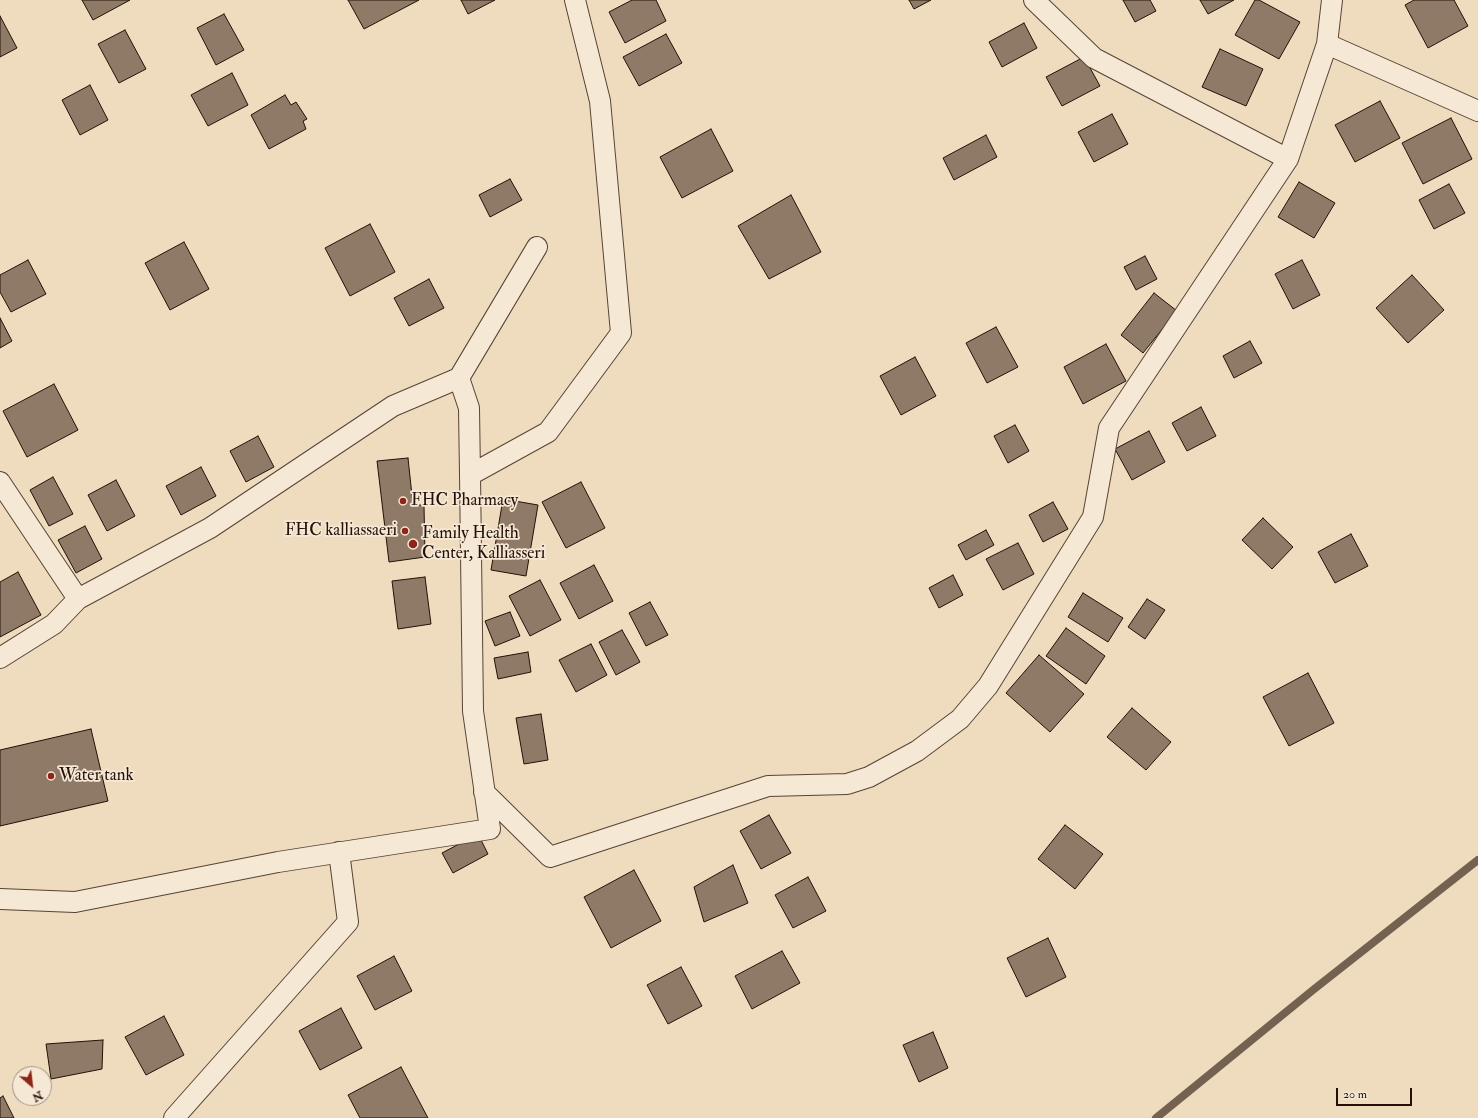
<!DOCTYPE html>
<style>
body{margin:0}
#map{position:relative;width:1478px;height:1118px;overflow:hidden;background:#efdcbf;font-family:"IM FELL Double Pica",serif}
canvas{display:block}
.north{position:absolute;left:12px;top:1066px;width:40px;height:40px;box-sizing:border-box;background:#f5e8d5;border:1px solid #a19283;border-radius:50%;rotate:152deg;font-size:11px;font-weight:700;line-height:16px;text-align:center;color:#241007}
.north::after{content:'';display:block;margin:auto;width:14px;height:18px;background:#8f2418;clip-path:polygon(50% 0,100% 100%,50% 72%,0 100%)}
.scale{position:absolute;left:1336px;top:1088px;width:76px;height:18px;box-sizing:border-box;border:2px solid #241007;border-top:0;padding-left:5px;font-size:12px;line-height:14px;white-space:nowrap;color:#241007;-webkit-text-stroke:3px #f5e8d5;paint-order:stroke}
</style>
<div id="map">
<canvas width="1478" height="1118"></canvas>
<div class="north">N</div>
<div class="scale">20 m</div>
</div>
<script>
const ctx = document.querySelector('canvas').getContext('2d');
ctx.lineJoin = 'round';
const poly = rows => new Path2D(rows.map(r => 'M' + r).join(''));
function stroke(path, color, width, dash) { ctx.strokeStyle = color; ctx.lineWidth = width; ctx.lineCap = dash ? 'butt' : 'round'; ctx.setLineDash(dash || []); ctx.stroke(path); }
function fillPath(path, color) { ctx.fillStyle = color; ctx.fill(path, 'evenodd'); }
function write(font, color, halo, rows, align = 'center') {
  ctx.font = font + ' "IM FELL Double Pica",serif'; ctx.lineWidth = 3.5; ctx.setLineDash([]); ctx.textBaseline = 'middle'; ctx.strokeStyle = halo; ctx.fillStyle = color; for (const [text, x, y, turn = 0] of rows) {
    ctx.save(); ctx.translate(x, y); ctx.rotate((+turn || 0) * Math.PI / 180); ctx.textAlign = isNaN(turn) ? turn : align; if (halo) ctx.strokeText(text, 0, 0); ctx.fillText(text, 0, 0); ctx.restore();
  }
}
stroke(poly([
 [1156,1118,1313,990,1478,860]
]), '#746150', 8);
const building = poly([
 [82,0,130,0,93,20,82,0],
 [348,0,419,0,364,29,348,0],
 [461,0,495,0,468,14,461,0],
 [632,0,656,0,666,21,625,43,609,12,632,0],
 [909,0,931,0,914,9,909,0],
 [1123,0,1150,0,1156,11,1135,22,1123,0],
 [1200,0,1234,0,1208,14,1200,0],
 [1255,0,1259,0,1300,22,1279,59,1235,35,1255,0],
 [1414,0,1454,0,1468,26,1428,48,1405,5,1414,0],
 [224,14,244,50,216,65,197,28,224,14],
 [0,16,17,48,0,57,0,16],
 [1024,23,1037,48,1002,67,989,42,1024,23],
 [125,30,146,69,119,83,98,44,125,30],
 [666,34,682,63,639,86,623,57,666,34],
 [1220,49,1263,69,1246,106,1202,87,1220,49],
 [1084,57,1100,86,1062,106,1046,77,1084,57],
 [232,73,248,105,208,126,191,95,232,73],
 [90,85,108,120,80,135,62,100,90,85],
 [285,95,291,105,296,102,307,119,303,121,306,129,269,149,251,115,285,95],
 [1380,101,1400,138,1355,162,1335,125,1380,101],
 [1112,114,1128,144,1094,162,1078,132,1112,114],
 [1451,118,1472,159,1423,184,1402,143,1451,118],
 [711,129,733,171,682,198,660,157,711,129],
 [986,135,997,157,954,180,943,158,986,135],
 [510,179,522,200,490,217,479,195,510,179],
 [1299,182,1335,203,1314,238,1278,217,1299,182],
 [1449,184,1465,213,1434,229,1419,200,1449,184],
 [791,195,821,252,769,279,738,226,791,195],
 [370,224,395,272,350,296,325,248,370,224],
 [184,242,209,289,170,310,145,263,184,242],
 [1145,256,1157,279,1136,290,1124,267,1145,256],
 [28,260,46,294,11,312,0,292,0,275,28,260],
 [1302,260,1320,295,1293,309,1275,274,1302,260],
 [1412,275,1444,310,1408,343,1376,308,1412,275],
 [429,279,444,308,409,326,394,298,429,279],
 [1154,293,1177,311,1143,353,1121,335,1154,293],
 [0,318,12,341,0,348,0,318],
 [996,327,1018,367,987,383,966,343,996,327],
 [1250,341,1262,363,1234,378,1223,356,1250,341],
 [1106,344,1126,381,1083,404,1064,367,1106,344],
 [915,357,936,396,901,415,880,376,915,357],
 [54,384,78,430,27,457,3,411,54,384],
 [1201,407,1216,436,1187,451,1172,423,1201,407],
 [1015,425,1029,451,1008,463,994,436,1015,425],
 [1149,431,1165,462,1132,480,1115,449,1149,431],
 [258,436,274,467,246,482,230,451,258,436],
 [408,458,413,505,424,505,425,557,389,562,377,461,408,458],
 [201,467,216,496,181,515,166,486,201,467],
 [53,477,73,514,49,526,30,490,53,477],
 [116,480,135,516,107,531,88,495,116,480],
 [581,482,605,528,566,548,542,502,581,482],
 [503,499,538,505,526,576,491,570,503,499],
 [1053,502,1068,529,1043,542,1029,515,1053,502],
 [1263,518,1293,547,1272,569,1242,540,1263,518],
 [85,526,102,559,76,573,58,540,85,526],
 [986,530,994,545,966,560,958,545,986,530],
 [1351,534,1368,566,1335,583,1318,552,1351,534],
 [1018,543,1034,574,1003,590,986,559,1018,543],
 [594,565,613,601,579,619,560,583,594,565],
 [18,572,41,615,0,637,0,582,18,572],
 [953,575,963,595,939,608,929,588,953,575],
 [425,577,431,624,398,629,392,581,425,577],
 [540,580,561,620,530,636,509,596,540,580],
 [1083,593,1123,618,1108,642,1068,617,1083,593],
 [1147,599,1165,610,1145,639,1128,627,1147,599],
 [650,602,668,635,646,646,629,613,650,602],
 [510,612,520,636,495,646,485,621,510,612],
 [1066,628,1105,656,1086,684,1046,656,1066,628],
 [622,630,640,662,616,675,599,642,622,630],
 [591,644,607,675,576,692,559,660,591,644],
 [528,652,531,672,498,679,494,658,528,652],
 [1039,655,1084,694,1050,732,1006,693,1039,655],
 [1308,673,1334,723,1289,746,1263,697,1308,673],
 [1132,708,1171,742,1146,770,1107,737,1132,708],
 [541,714,548,760,524,764,516,718,541,714],
 [91,729,108,801,0,826,0,750,91,729],
 [769,815,791,853,761,869,740,831,769,815],
 [1065,825,1103,854,1075,889,1038,859,1065,825],
 [478,834,488,854,453,873,442,853,478,834],
 [733,865,748,903,704,922,694,887,733,865],
 [634,870,661,921,611,948,584,897,634,870],
 [808,877,826,911,793,928,775,895,808,877],
 [1048,938,1066,977,1026,997,1007,958,1048,938],
 [782,951,800,983,752,1009,735,976,782,951],
 [394,956,412,991,375,1010,357,976,394,956],
 [681,967,702,1006,668,1024,647,985,681,967],
 [341,1008,362,1048,320,1070,299,1031,341,1008],
 [164,1016,184,1055,146,1075,125,1037,164,1016],
 [933,1032,948,1068,919,1082,903,1045,933,1032],
 [103,1040,102,1069,51,1079,46,1044,103,1040],
 [401,1067,428,1118,360,1118,348,1095,401,1067],
 [3,1096,14,1118,0,1118,0,1098,3,1096]
]);
fillPath(building, '#8e7a67');
stroke(building, '#241007', 1);
const street = poly([
 [1034,0,1094,58,1288,159],
 [1327,44,1478,111],
 [459,378,469,408,470,475],
 [0,482,78,599],
 [0,658,54,624,78,599,210,528,393,406,459,378,537,247],
 [484,792,550,857,768,786,847,784,869,777,917,751,960,719,988,686,1093,517,1109,428,1288,159,1327,44,1332,0],
 [0,899,75,902,278,862,490,829,473,711,470,475,548,432,621,333,600,101,575,0],
 [174,1118,348,922,339,852]
]);
stroke(street, '#574335', 22);
stroke(street, '#f5e8d5', 20);
for (const [x, y, r, color] of [
 [403,501,4,"#8f2418"],
 [405,531,4,"#8f2418"],
 [413,544,5,"#8f2418"],
 [51,776,4,"#8f2418"]
]) { const dot = new Path2D(); dot.arc(x, y, r, 0, 2 * Math.PI); ctx.fillStyle = color; ctx.fill(dot); stroke(dot, '#f5e8d5', 1.5); }
write('17px', '#241007', '#f5e8d5', [
 ["FHC Pharmacy",411,501],
 ["FHC kalliassaeri",397,531,"right"],
 ["Family Health",422,534],
 ["Center, Kalliasseri",422,554],
 ["Water tank",59,776]
], 'left');
</script>
